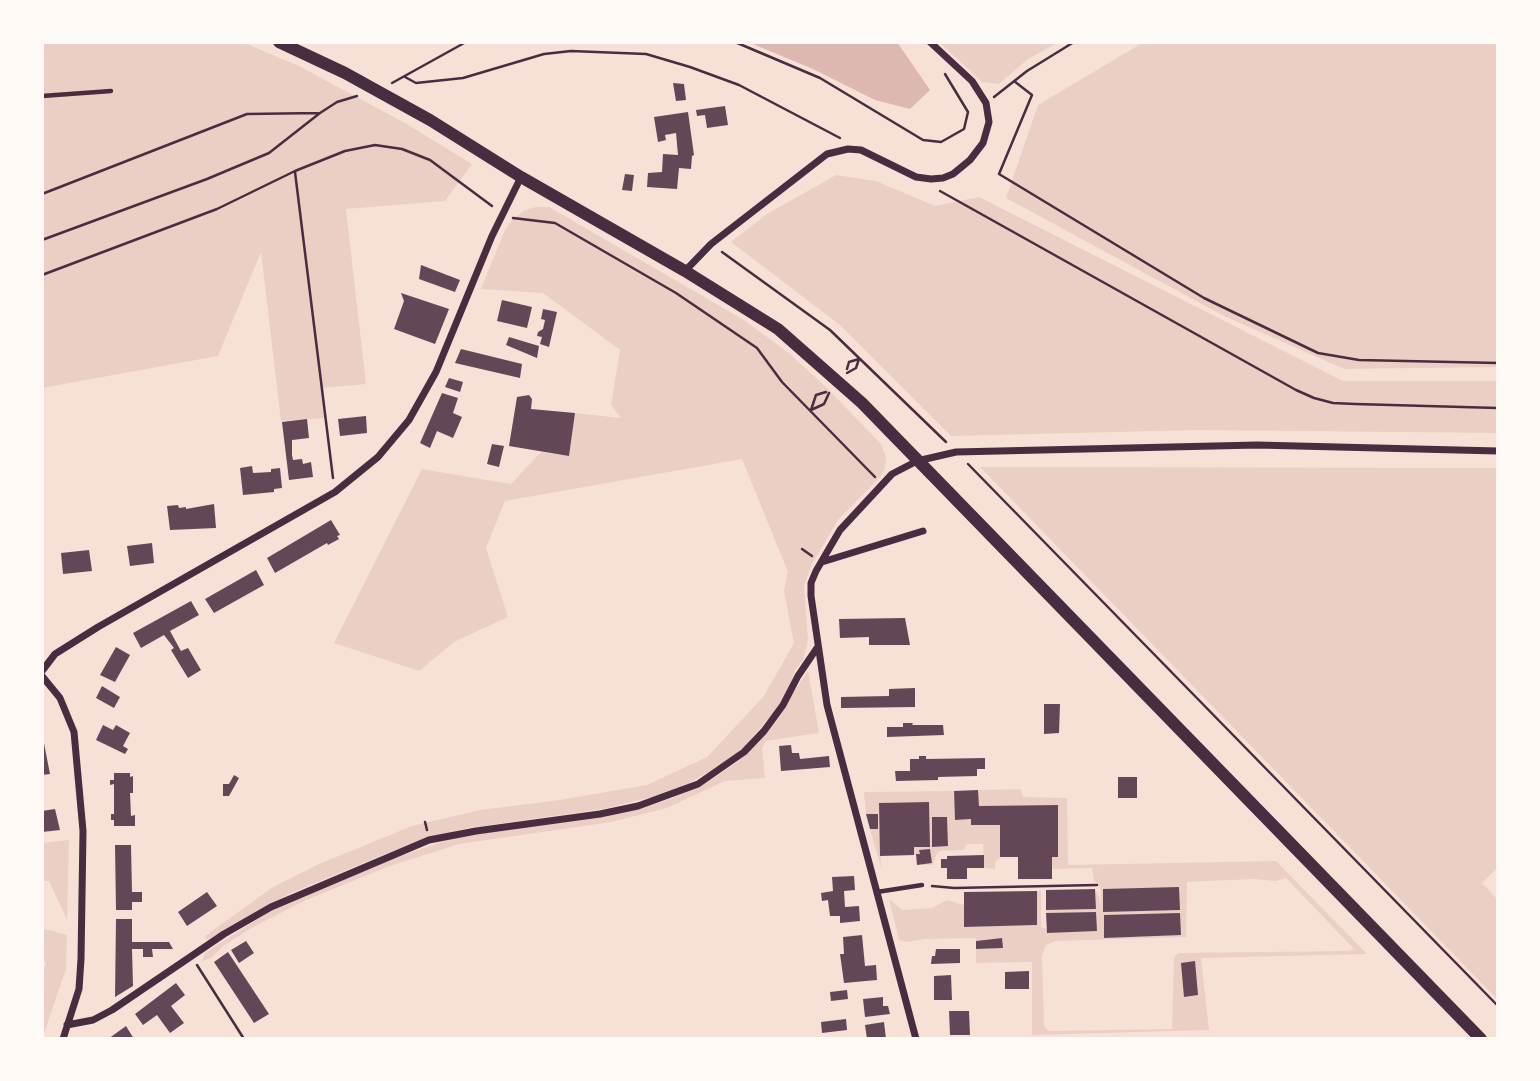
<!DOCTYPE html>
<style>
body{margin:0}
#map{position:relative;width:1540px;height:1081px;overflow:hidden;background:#f7e1d7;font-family:Jost,sans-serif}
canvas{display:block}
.frame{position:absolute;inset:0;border:44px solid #fffaf5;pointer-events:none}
</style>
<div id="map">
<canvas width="1540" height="1081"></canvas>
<div class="frame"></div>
</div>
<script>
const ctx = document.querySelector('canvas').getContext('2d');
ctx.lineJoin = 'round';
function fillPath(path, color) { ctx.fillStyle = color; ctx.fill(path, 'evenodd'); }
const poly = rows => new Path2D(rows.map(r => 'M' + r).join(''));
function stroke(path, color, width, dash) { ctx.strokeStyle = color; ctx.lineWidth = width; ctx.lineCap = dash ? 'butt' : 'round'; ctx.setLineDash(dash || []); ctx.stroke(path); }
fillPath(poly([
 [42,42,242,42,299,66,405,123,472,164,445,201,346,209,366,384,323,388,326,418,281,421,261,252,218,356,42,388],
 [939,42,1059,42,1028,59,999,84,982,82],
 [1144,42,1498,42,1498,367,1344,369,1222,315,1006,198,1038,105],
 [836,175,876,181,935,206,979,197,1343,381,1498,381,1498,433,1199,430,951,436,840,325,731,242,767,214],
 [536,207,549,207,744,320,789,353,826,387,881,444,886,457,885,468,881,476,838,520,812,564,804,586,808,640,803,660,795,670,789,688,775,711,745,746,725,763,672,792,603,809,468,828,431,837,387,853,291,893,207,940,205,936,273,887,319,864,412,826,480,810,560,800,647,785,707,757,764,696,794,643,784,591,788,572,742,459,505,501,486,548,508,617,454,642,419,671,334,643,422,469,511,484,541,452,569,456,575,413,621,418,611,405,620,350,543,293,481,289,505,230,512,220,525,210],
 [980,467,1498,468,1498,867,1482,883,1498,900,1498,1000],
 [808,671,819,733,766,741,762,748,765,778,725,781,667,808,611,822,459,844,387,867,304,901,255,926,223,946,211,958,202,961,205,953,273,909,403,855,445,841,478,833,585,820,632,811,673,798,712,779,737,762,762,737],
 [1021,789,1023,797,1067,798,1068,865,1276,861,1367,954,1201,958,1209,1030,1032,1035,1032,962,976,963,976,949,1002,948,1002,938,976,941,976,938,926,939,906,942,899,940,889,899,902,910,932,908,947,900,964,905,965,927,1037,925,1037,891,1041,891,1041,927,1047,929,1047,932,1096,931,1096,912,1046,913,1046,910,1096,909,1095,889,1099,896,1101,906,1101,892,1098,883,1094,881,1092,868,1052,869,1052,857,1058,856,1057,805,979,806,978,790],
 [1286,878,1354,949,1348,951,1179,953,1174,957,1172,1029,1049,1031,1044,1026,1042,956,1046,945,1055,941,1186,937,1187,882,1254,879,1276,881],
 [954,791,955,820,971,819,971,825,1000,825,1000,857,995,862,995,869,984,868,983,844,967,844,964,850,940,851,936,855,933,865,917,865,932,863,930,849,920,850,920,854,914,855,914,847,930,846,929,802,879,803,881,868,870,829,878,814,866,814,864,792],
 [69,840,67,920,49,881,42,881,42,843],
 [42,928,67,935,66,969,42,1039,42,975,46,962,42,961]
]), '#ebcfc5');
fillPath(poly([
 [748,42,897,42,930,90,910,109,875,100,813,69]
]), '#dcb8b0');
fillPath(poly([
 [673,83,684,84,686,100,676,101],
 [725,106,728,125,707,128,705,115,697,116,696,110],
 [688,112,694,155,692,156,691,169,679,168,677,189,647,187,648,173,662,172,663,154,678,155,676,133,665,135,666,140,658,142,654,117],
 [625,174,634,175,632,191,622,190],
 [421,265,460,280,455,292,419,279],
 [401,293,449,309,435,344,394,329,404,301],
 [502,300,532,307,527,328,497,321],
 [543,309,557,312,549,347,540,344,542,337,537,336,538,332,543,329,545,320,541,319],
 [509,337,539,346,537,358,506,345],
 [461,349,522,364,520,378,455,363],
 [449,378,463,382,460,392,445,387],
 [442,393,458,398,453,413,462,417,453,438,437,431,430,448,420,443],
 [529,395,532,399,531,409,575,413,569,456,509,446,517,397],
 [366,416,367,433,340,436,338,419],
 [307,419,309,438,292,440,292,455,293,460,302,459,303,464,311,462,313,477,289,480,282,422],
 [492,444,504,446,499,467,487,464],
 [252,466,253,473,271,472,271,469,280,468,282,488,274,489,274,492,243,495,240,468],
 [214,504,216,528,170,530,167,506,178,505,179,508,186,507,186,509],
 [331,520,340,535,337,536,339,539,328,545,327,543,275,573,267,558],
 [152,543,154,563,130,566,127,546],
 [89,550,92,571,63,574,61,553],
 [256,570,264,585,214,613,205,599],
 [191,601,199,615,170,631,181,651,188,648,201,670,188,678,171,650,174,648,164,635,141,648,133,633],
 [905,618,910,645,869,645,869,637,840,638,839,619],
 [116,647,130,655,115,682,100,675],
 [102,686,120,697,114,708,96,698],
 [915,688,915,707,841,708,841,697,889,696,889,689],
 [1044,704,1060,704,1059,733,1044,734],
 [903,723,913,723,912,725,943,725,944,735,887,737,887,727,903,727],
 [103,725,113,730,116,725,130,733,123,746,128,749,125,754,96,740],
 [42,733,50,774,42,775],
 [791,745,792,753,799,753,800,759,829,756,830,767,781,771,779,746],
 [919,756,926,756,926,759,985,758,985,769,977,769,977,776,938,777,938,780,896,781,895,771,910,771,910,759,919,759],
 [114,773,130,773,130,777,133,776,133,793,130,793,131,816,135,815,135,826,114,826,114,820,111,820,111,814,114,814,114,784,110,785,110,780,114,780],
 [234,775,239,778,229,796,223,796,223,784,229,784],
 [1118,777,1137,777,1137,798,1118,798],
 [978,790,979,806,1058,805,1058,857,1052,857,1052,879,1018,879,1018,857,1000,857,1000,825,971,825,971,819,955,820,954,791],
 [929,802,930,847,914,847,914,855,880,856,879,803],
 [55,809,60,830,42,832,42,811],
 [866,814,878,814,878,829,870,829],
 [932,817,947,817,948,846,932,847],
 [115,845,131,845,132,892,142,892,142,902,132,902,132,910,116,910],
 [930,849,932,863,917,865,916,854,920,854,919,850],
 [984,855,984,868,967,868,967,879,947,879,947,868,941,868,941,859,947,859,947,856],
 [854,876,855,890,844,891,845,907,859,906,860,921,840,923,840,916,830,916,828,900,822,901,821,893,833,891,832,877],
 [1179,887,1180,910,1103,912,1103,889],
 [1095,889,1096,909,1046,910,1046,890],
 [1037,891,1037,925,964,927,964,892],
 [207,892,217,906,187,926,178,912],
 [1096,912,1097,931,1047,933,1046,913],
 [1180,913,1181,935,1104,938,1104,915],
 [116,919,132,919,132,942,169,942,173,949,152,949,153,957,143,957,143,949,132,949,133,986,115,997],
 [862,935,865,966,876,965,877,980,844,983,840,954,844,954,843,937],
 [1002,938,1003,948,976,949,976,941],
 [246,941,254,953,239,963,231,950],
 [936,949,960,949,960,963,931,964,932,956,935,956],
 [228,952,269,1014,254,1023,214,962],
 [1195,961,1198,995,1184,997,1181,963],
 [1029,971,1029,989,1005,989,1005,972],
 [951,975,952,1000,934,1000,934,976],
 [176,983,185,995,171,1006,184,1023,170,1033,157,1015,143,1025,135,1014],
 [847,990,848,999,831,1001,830,992],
 [883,997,883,1006,888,1006,890,1014,865,1017,863,999],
 [949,1011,969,1011,970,1035,950,1035],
 [846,1019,847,1030,822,1033,821,1022],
 [884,1022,886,1039,867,1039,865,1025],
 [126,1026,134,1039,108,1039]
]), '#644757');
stroke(poly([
 [735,42,820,78,923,140,941,142,964,129,968,112,945,74],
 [405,77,416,83,463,78,544,54,571,51,646,54,690,67,739,85,840,138],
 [1014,81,1032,95,999,174,1204,298,1318,353,1359,360,1498,363],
 [392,83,466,42],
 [994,97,1027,71,1074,42],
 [295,172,333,478],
 [940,191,1296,390,1314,398,1333,403,1355,404,1498,408],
 [42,194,247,114,320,113],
 [513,218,555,223,676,293,757,348,782,382,875,477],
 [42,240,207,179,269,153,320,113,337,102,357,96],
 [722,252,830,330,946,442],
 [42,275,217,209,295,171,345,151,375,145,402,149,430,160,492,206],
 [847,373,856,368,859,359,849,362,847,369],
 [826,392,816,395,811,410,824,404,829,393],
 [968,464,1498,1006],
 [802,549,812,556],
 [425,822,427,830],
 [932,886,954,888,1097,885],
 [197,965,244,1039]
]), '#4a2c40', 2.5);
stroke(poly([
 [42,96,111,91],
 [877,892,922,885]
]), '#4a2c40', 4.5);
stroke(poly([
 [685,271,711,244,827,154,848,149,861,150,916,177,931,179,943,178,953,174,970,160,983,143,989,122,986,103,972,81,930,42],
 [822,562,923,531],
 [42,671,55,654,98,627,335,492,378,457,409,420,436,372,492,236,521,177],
 [42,676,60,698,74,732,83,831,81,959,79,989,63,1039],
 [67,1025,93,1020,112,1010,224,934,271,907,429,840,476,831,600,814,638,806,698,784,744,752,764,731,783,705,798,676,817,648],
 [916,1039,827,705,811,596,811,583,816,571,840,530,892,474,917,461,956,452,1257,445,1498,451]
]), '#4a2c40', 7);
stroke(poly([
 [279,42,345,73,430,120,521,177,685,271,778,329,862,403,1481,1039]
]), '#4a2c40', 12);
</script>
